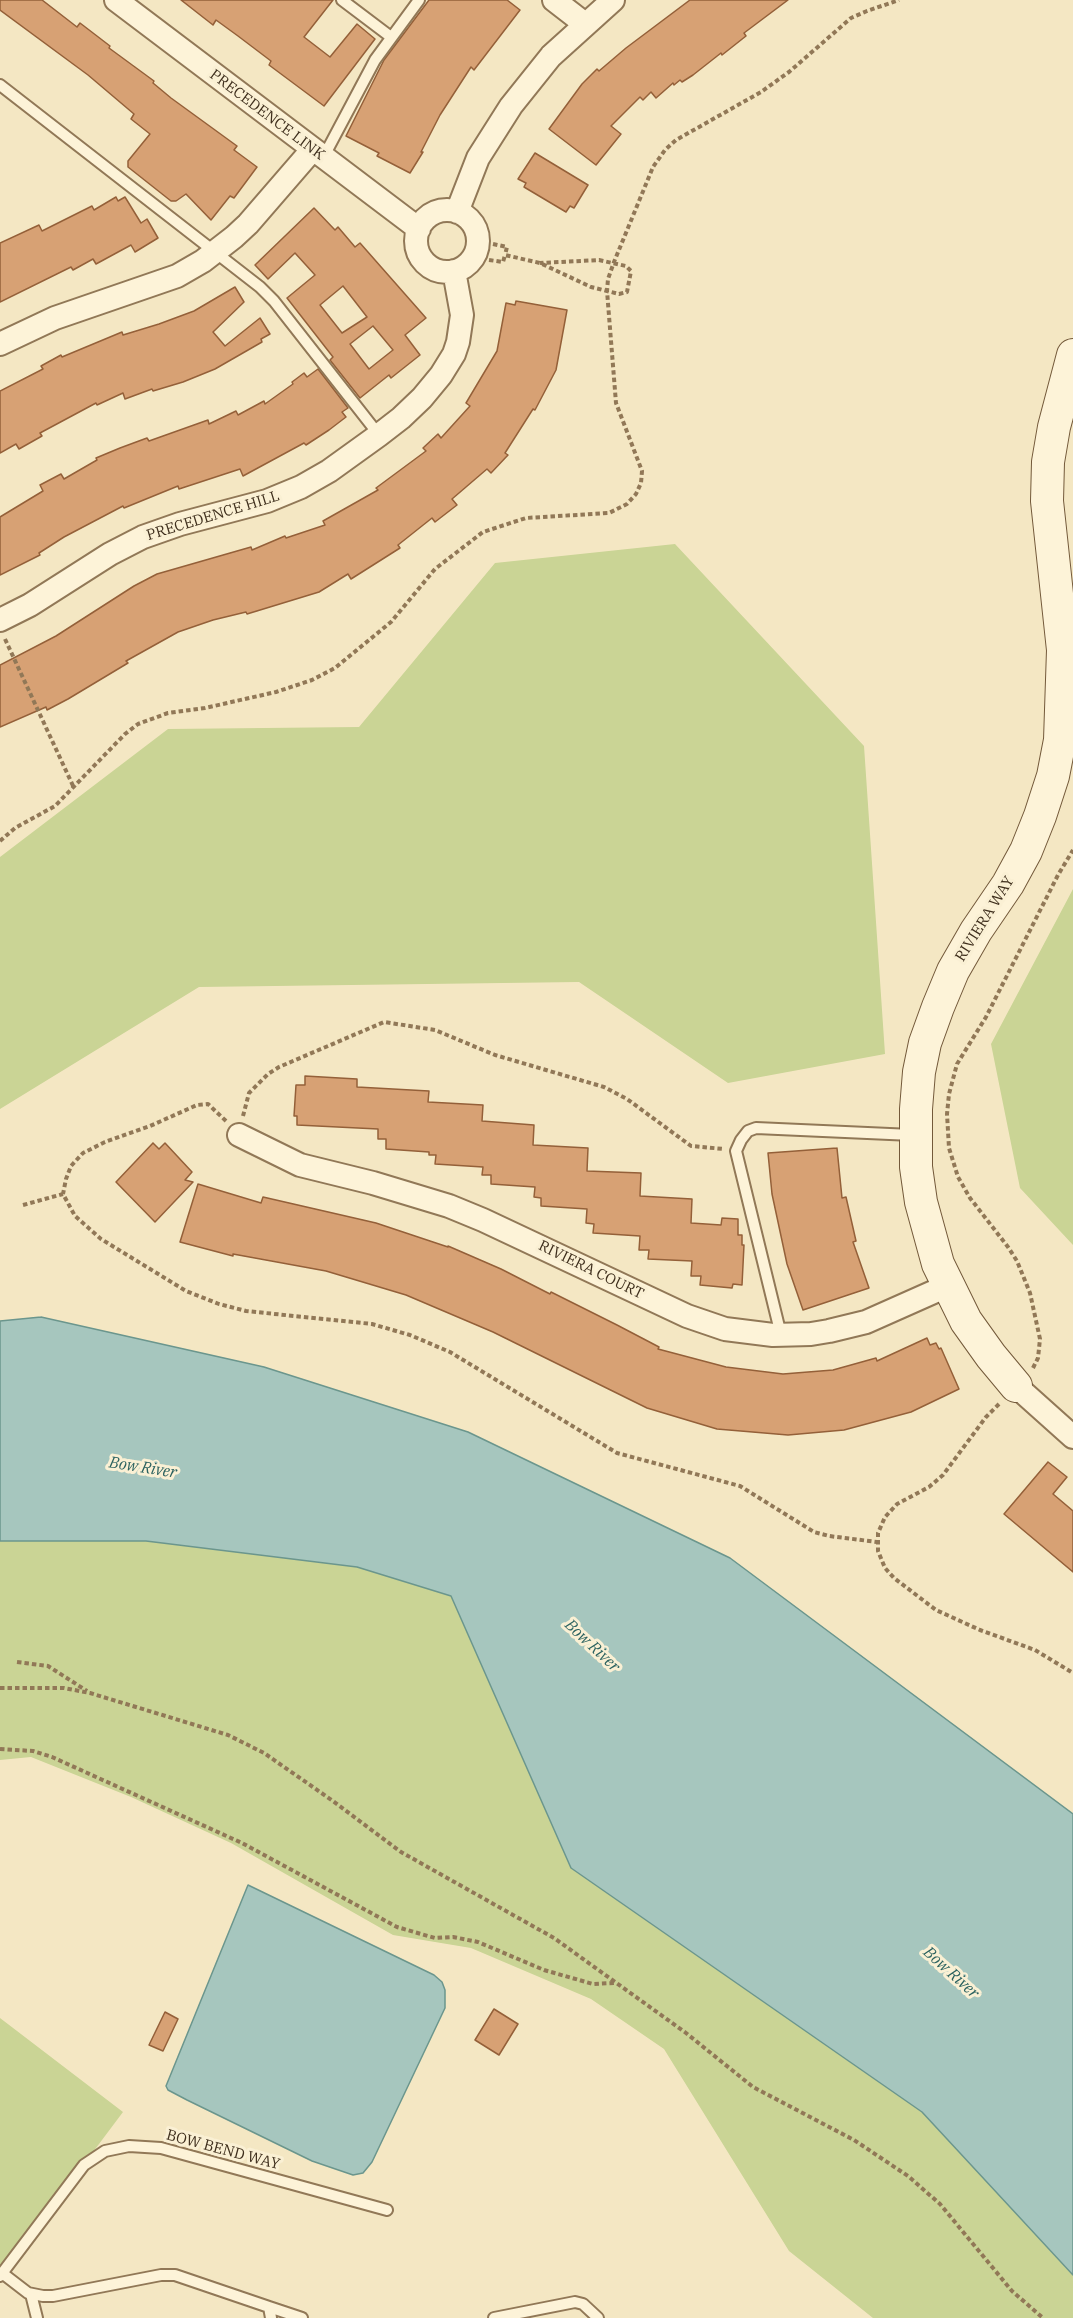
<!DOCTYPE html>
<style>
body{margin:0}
canvas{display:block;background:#f4e7c3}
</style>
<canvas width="1073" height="2318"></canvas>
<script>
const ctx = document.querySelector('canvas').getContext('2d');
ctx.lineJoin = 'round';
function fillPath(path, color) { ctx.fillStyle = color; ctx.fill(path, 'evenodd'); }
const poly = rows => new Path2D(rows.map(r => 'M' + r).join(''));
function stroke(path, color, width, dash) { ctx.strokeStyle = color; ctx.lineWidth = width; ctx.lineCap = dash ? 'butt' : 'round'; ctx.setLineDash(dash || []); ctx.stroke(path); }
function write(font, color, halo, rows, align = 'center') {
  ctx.font = font + ' "IBM Plex Serif",serif'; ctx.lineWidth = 6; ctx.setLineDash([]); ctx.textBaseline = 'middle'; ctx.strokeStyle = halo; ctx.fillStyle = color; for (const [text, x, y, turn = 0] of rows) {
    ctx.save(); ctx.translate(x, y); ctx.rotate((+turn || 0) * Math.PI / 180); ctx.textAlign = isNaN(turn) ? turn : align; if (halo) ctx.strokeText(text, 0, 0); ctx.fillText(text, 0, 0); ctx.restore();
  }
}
fillPath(poly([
 [675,544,864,746,885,1054,728,1083,579,982,199,987,0,1109,0,857,168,729,359,727,495,563],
 [1073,889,1073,1245,1020,1188,991,1044],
 [0,1541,146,1541,357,1567,451,1596,571,1868,922,2112,1073,2275,1073,2318,873,2318,789,2251,664,2049,591,1999,471,1948,393,1935,231,1843,131,1797,31,1757,0,1760],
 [0,2018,123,2112,0,2276]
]), '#cad495');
const water = poly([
 [41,1317,264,1367,468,1432,730,1558,1073,1814,1073,2275,922,2112,571,1868,451,1596,357,1567,146,1541,0,1541,0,1321,41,1317],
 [248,1885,434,1975,442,1982,445,1990,445,2008,372,2162,363,2173,353,2175,312,2161,187,2100,168,2090,166,2086,248,1885]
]);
fillPath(water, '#a6c6be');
stroke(water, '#6b968d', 1.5);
const building = poly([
 [0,0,42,0,77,27,80,23,110,46,109,48,154,81,153,83,171,98,237,146,234,150,257,167,234,198,230,196,211,220,186,194,176,201,171,201,128,167,128,161,150,134,131,119,134,114,88,75,0,10,0,0],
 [181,0,333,0,304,37,330,57,357,24,375,39,324,106,269,65,271,61,238,36,216,20,213,25,181,0],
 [429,0,507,0,520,10,474,70,471,67,440,115,421,152,423,152,410,173,377,156,379,153,346,136,384,60,429,0],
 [690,0,788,0,744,33,746,36,722,55,721,53,693,75,682,82,680,80,674,85,673,83,656,98,651,92,643,100,640,97,611,126,621,134,596,165,549,129,582,84,597,69,599,71,626,48,690,0],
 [535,153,588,185,574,208,570,206,566,212,524,187,526,183,518,179,535,153],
 [116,197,118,201,125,197,141,223,147,219,158,238,135,252,131,245,96,264,93,259,73,270,71,267,0,302,0,243,39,225,42,231,92,206,94,210,116,197],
 [314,208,335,230,338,227,355,247,360,243,426,318,405,335,420,355,391,378,389,375,360,398,330,360,333,357,287,298,315,275,295,253,268,279,255,265,314,208],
 [343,286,367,317,342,333,320,305,343,286],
 [373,326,393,350,369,369,350,344,373,326],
 [235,287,244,302,213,332,225,346,260,318,270,334,261,339,262,342,215,369,183,382,153,391,152,389,125,399,123,393,97,405,96,403,40,433,42,436,19,449,16,444,0,453,0,391,43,369,41,366,61,355,62,357,122,332,123,335,159,324,194,311,235,287],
 [516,301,567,310,556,370,535,410,533,409,505,453,508,455,491,473,487,469,452,499,457,505,435,522,432,518,398,545,400,548,351,579,348,574,319,592,247,614,246,612,213,620,178,632,126,661,128,663,68,699,47,710,46,707,0,727,0,665,56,636,134,586,157,574,251,547,252,550,285,536,286,538,325,525,323,521,378,490,376,488,426,451,423,448,438,434,441,438,470,406,466,403,497,351,506,303,515,305,516,301],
 [318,369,348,408,342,412,346,417,329,430,306,445,304,443,243,476,240,469,179,489,178,486,124,508,123,506,64,537,39,553,40,555,0,575,0,517,43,491,40,485,61,474,64,479,97,460,96,458,120,448,147,438,149,441,208,420,209,424,236,411,238,415,264,401,265,404,293,384,292,382,304,373,307,377,318,369],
 [305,1076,357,1079,357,1087,429,1091,428,1102,483,1105,482,1121,534,1125,533,1145,588,1148,587,1171,641,1173,640,1196,692,1199,691,1223,721,1225,722,1218,738,1219,738,1235,742,1235,742,1245,744,1245,742,1285,733,1284,732,1288,700,1285,701,1276,691,1276,692,1261,648,1259,649,1250,639,1250,640,1236,593,1233,594,1224,586,1223,587,1209,541,1206,541,1198,534,1197,535,1187,491,1184,491,1175,482,1175,483,1167,435,1164,436,1155,429,1155,429,1152,386,1149,386,1139,378,1139,378,1129,297,1125,297,1116,294,1116,296,1085,305,1085,305,1076],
 [153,1143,159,1149,165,1143,192,1172,185,1180,193,1182,155,1222,116,1182,153,1143],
 [837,1148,842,1198,846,1197,856,1241,853,1242,869,1288,803,1310,787,1264,772,1194,768,1153,837,1148],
 [198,1184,261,1203,263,1197,376,1223,448,1247,448,1246,501,1269,550,1294,551,1292,617,1325,659,1347,658,1349,726,1367,783,1374,833,1370,876,1358,877,1361,927,1338,930,1345,936,1343,939,1349,941,1348,959,1389,911,1412,844,1430,788,1435,717,1429,647,1408,493,1332,406,1295,326,1271,233,1254,233,1256,180,1242,198,1184],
 [1048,1462,1067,1477,1053,1494,1073,1511,1073,1572,1004,1514,1048,1462],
 [494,2009,518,2024,499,2055,475,2040,494,2009],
 [165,2012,178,2019,163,2051,149,2045,165,2012]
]);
fillPath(building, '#d7a174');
stroke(building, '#946039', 1.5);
const lane = poly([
 [342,0,391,37],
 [0,85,260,287,274,301,379,435],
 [323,158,375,60,419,0],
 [781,1335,736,1151,741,1140,748,1131,756,1128,912,1135],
 [2,2273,28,2293,43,2296,53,2296,161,2275,175,2275,269,2307,271,2318],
 [0,2276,84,2165,105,2151,129,2146,161,2148,387,2210],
 [31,2294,37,2318],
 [269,2307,302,2318],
 [494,2318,575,2302,583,2304,598,2318]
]);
const street = poly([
 [116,0,419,229],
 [554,0,585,24],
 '416 241a31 31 0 1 1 62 0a31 31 0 1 1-62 0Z',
 [457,212,478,158,511,106,551,56,613,0],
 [0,344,55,318,177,276,203,261,234,237,248,224,312,150],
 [0,620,30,605,110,554,143,537,180,524,267,501,301,487,329,471,379,435,401,418,422,398,441,375,454,354,458,342,462,315,454,271],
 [239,1135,300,1165,373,1183,449,1206,483,1220,687,1316,725,1329,773,1335,811,1334,829,1331,866,1322,947,1286],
 [1016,1386,1073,1437]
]);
const secondary = poly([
 [1016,1386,991,1356,966,1321,938,1264,921,1202,916,1167,916,1109,919,1072,925,1043,938,1007,953,971,976,931,1008,884,1026,851,1040,816,1053,776,1060,740,1063,650,1047,501,1048,462,1054,427,1073,355]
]);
stroke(lane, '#917857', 14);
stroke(street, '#917857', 26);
stroke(secondary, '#73593a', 34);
stroke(poly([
 [493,244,507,247,505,255],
 [489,260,503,262,505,255,540,263,591,287,619,294,627,292,631,271,626,266,599,260,540,263],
 [5,639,74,788],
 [0,841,15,828,55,806,125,734,138,724,168,713,205,708,276,692,312,680,335,668,391,622,435,569,483,532,526,518,609,513,627,504,636,494,641,483,642,471,616,403,607,291,608,279,614,262,653,167,665,150,676,140,761,92,789,72,851,18,867,11,899,0],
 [243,1116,249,1093,268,1074,279,1067,384,1022,435,1030,495,1055,604,1087,627,1099,691,1146,724,1149],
 [226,1121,208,1104,197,1105,150,1126,105,1142,83,1153,71,1166,66,1179,63,1194,75,1216,101,1239,186,1291,219,1304,246,1311,372,1324,410,1335,450,1352,617,1453,740,1486,814,1532,829,1536,877,1542],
 [23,1205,63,1194],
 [1033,1368,1038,1358,1040,1339,1030,1293,1017,1261,1008,1247,970,1198,958,1177,949,1148,947,1114,949,1094,957,1064,986,1017,1058,875,1073,850],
 [999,1404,986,1417,943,1475,929,1487,897,1504,885,1517,878,1533,878,1551,885,1568,894,1578,936,1610,980,1630,1035,1650,1073,1673],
 [17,1662,48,1666,87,1691],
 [0,1688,64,1688,90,1693,228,1735,264,1753,333,1801,401,1852,554,1938,686,2033,753,2087,854,2140,908,2176,940,2204,1012,2291,1043,2318],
 [0,1749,33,1751,52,1757,242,1843,397,1927,435,1938,453,1937,478,1942,544,1970,593,1984,614,1983]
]), '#917857', 4, [4.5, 3]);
stroke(lane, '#fdf3d8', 10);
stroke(street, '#fdf3d8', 22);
stroke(secondary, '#fdf3d8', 32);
write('15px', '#3f2f1d', '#faf0d4', [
 ["PRECEDENCE LINK",267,115,37],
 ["PRECEDENCE HILL",213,516,-17],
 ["RIVIERA WAY",985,919,-58],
 ["RIVIERA COURT",591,1270,26],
 ["BOW BEND WAY",223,2150,15]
]);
write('italic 16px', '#2a615f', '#faf0d4', [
 ["Bow River",143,1468,9],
 ["Bow River",592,1646,43],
 ["Bow River",951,1973,42]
]);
</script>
